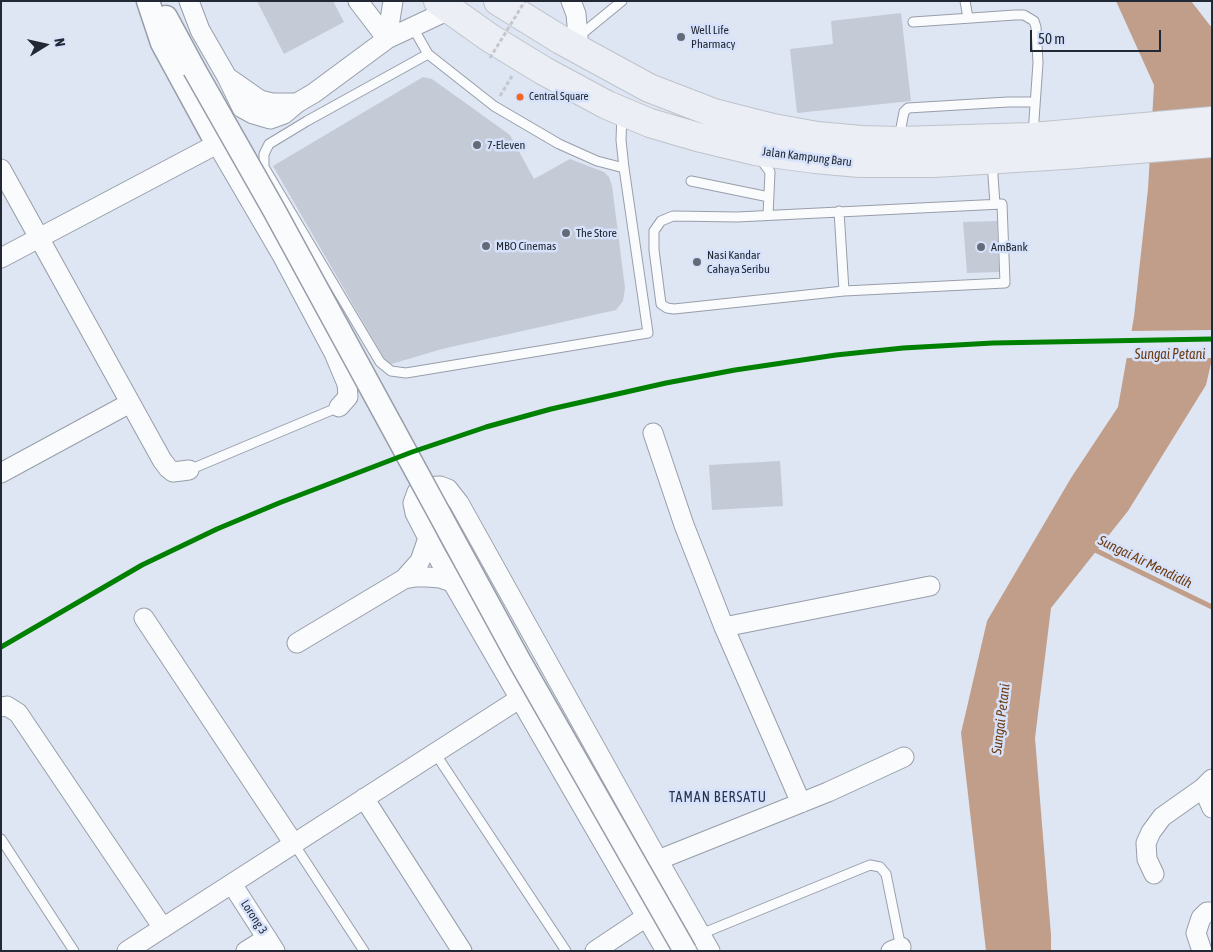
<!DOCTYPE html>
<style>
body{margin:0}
#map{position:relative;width:1213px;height:952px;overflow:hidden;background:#dee5f3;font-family:"Asap Condensed",sans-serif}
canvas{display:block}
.frame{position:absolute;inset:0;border:2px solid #232934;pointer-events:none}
.north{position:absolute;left:20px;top:20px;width:50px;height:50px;-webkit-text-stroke:4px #d6e2fb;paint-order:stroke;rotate:80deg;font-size:14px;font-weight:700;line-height:20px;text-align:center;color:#232934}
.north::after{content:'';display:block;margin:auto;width:18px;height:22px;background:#232934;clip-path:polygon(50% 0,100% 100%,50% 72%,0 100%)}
.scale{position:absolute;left:1030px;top:30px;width:131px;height:22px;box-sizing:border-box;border:2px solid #232934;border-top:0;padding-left:6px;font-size:15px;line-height:18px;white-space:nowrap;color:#232934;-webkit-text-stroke:4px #d6e2fb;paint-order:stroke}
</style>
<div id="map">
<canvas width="1213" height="952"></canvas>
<div class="frame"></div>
<div class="north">N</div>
<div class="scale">50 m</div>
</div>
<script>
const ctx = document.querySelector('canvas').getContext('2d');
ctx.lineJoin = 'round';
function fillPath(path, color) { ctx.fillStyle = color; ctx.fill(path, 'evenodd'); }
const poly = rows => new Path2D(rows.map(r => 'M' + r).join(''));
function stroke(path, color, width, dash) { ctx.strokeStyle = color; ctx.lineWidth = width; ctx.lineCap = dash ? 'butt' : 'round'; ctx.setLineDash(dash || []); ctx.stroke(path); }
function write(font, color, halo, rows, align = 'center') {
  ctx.font = font + ' "Asap Condensed",sans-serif'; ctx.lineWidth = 5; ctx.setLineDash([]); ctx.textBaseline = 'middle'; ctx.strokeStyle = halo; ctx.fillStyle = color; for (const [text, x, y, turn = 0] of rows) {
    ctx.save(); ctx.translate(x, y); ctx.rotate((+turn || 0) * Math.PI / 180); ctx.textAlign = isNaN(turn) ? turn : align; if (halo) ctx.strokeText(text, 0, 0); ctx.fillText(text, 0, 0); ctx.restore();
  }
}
fillPath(poly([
 [1116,1,1191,1,1212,28,1212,359,1206,385,1128,511,1051,608,1035,738,1051,935,1051,951,986,951,961,733,987,621,1071,478,1118,407,1134,317,1148,189,1154,85]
]), '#c19e89');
fillPath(poly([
 [1212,330,1212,358,1124,358,1129,331]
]), '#dee5f3');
stroke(poly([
 [1091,548,1212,607]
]), '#c19e89', 5);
fillPath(poly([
 [257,1,333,1,344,22,284,54],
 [901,13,911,101,797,113,790,49,833,44,831,21],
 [423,77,432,79,510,135,534,179,570,159,604,172,609,177,612,186,625,288,623,301,616,310,442,349,388,365,273,166],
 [997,221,999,272,967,273,963,222],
 [780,461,783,506,712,510,709,465]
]), '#c4cad6');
const service = poly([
 [965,1,968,18],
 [913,22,1015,15,1024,15,1034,21,1036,27,1038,63,1033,134],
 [412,26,428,54,494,106,559,144,597,161,624,168],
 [578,37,622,1],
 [428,54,307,121,269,144,264,154,264,167,380,362,391,371,406,373,648,333,624,168,621,140,622,114],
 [899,138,904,112,908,108,1008,102,1034,102],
 [759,157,770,172,768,215],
 [992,162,995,204],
 [691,181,769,197],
 [1002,204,1005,283,844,291,674,309,667,308,661,304,654,250,654,231,661,221,673,216,737,217,1002,204],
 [839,211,844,291],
 [189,470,339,407],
 [435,753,566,951],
 [1,839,74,951],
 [294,844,364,951],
 [701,934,870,865,880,867,886,874,901,948]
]);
const minor = poly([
 [189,1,200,30,227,77,242,108,253,114,270,119,284,114,297,103,314,93,387,39,449,10],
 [358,1,387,39],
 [571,1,576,14,578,37,576,49],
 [387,39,393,1],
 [230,79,260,100,272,103,297,103],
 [1,169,162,460,168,468,173,472,189,470],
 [1,258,217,144,283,257,334,353,347,384,348,397,339,407],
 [653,433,684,525,724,627,801,803],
 [1,473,130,403],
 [404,579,416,577,427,577,440,578,452,582],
 [144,618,294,844],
 [724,627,930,586],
 [297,643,404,579,420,561,428,538],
 [1,707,7,706,18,713,163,928],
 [1203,788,1212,808],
 [364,798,462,951],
 [658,860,828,792,904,757],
 [1154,874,1147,859,1146,843,1151,832,1162,817,1203,788,1212,779],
 [232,884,275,951],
 [127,951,519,699],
 [246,951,267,938],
 [595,951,646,917],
 [666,951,436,554,415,513,413,503,417,492,424,487,440,486,448,489,459,503,658,860,710,951],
 [891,951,901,947],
 [1202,951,1196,933,1201,918,1207,912,1212,912]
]);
const tertiary = poly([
 [148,1,162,43,217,144],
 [166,17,194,69]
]);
const primary = poly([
 [438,1,490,38,544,71,607,105,650,123,701,138,755,151,815,159,860,163,934,163,1064,155,1212,143],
 [498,1,561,40,649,88,714,113,773,128,817,136,861,140,899,141,1033,137,1212,121]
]);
stroke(service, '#989ea9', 11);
stroke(minor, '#989ea9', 21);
stroke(tertiary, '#989ea9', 25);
stroke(primary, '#bfc3ca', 30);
stroke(poly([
 [500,96,512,76]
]), '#c6c7cd', 3, [4, 2.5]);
stroke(service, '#fafbfd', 9);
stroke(minor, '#fafbfd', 19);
stroke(tertiary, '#fafbfd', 22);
stroke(primary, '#eceef5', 28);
const tertiaryBridge = poly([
 [194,69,274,210,519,660,685,951]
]);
stroke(tertiaryBridge, '#989ea9', 25, []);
stroke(poly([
 [490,58,525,1]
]), '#c6c7cd', 3, [4, 2.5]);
stroke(tertiaryBridge, '#fafbfd', 22);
stroke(poly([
 [1,647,142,565,217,529,279,503,412,452,486,427,551,409,666,383,735,370,836,355,903,348,993,343,1212,339]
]), '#008000', 5);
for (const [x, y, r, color] of [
 [681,37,5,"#646b77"],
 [520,97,4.5,"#f26522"],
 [477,145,5,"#646b77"],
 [566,233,5,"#646b77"],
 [486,246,5,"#646b77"],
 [981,247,5,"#646b77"],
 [697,262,5,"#646b77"]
]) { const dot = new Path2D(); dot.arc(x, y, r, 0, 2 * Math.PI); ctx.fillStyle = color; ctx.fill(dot); stroke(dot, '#d6e2fb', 2); }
write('11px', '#232934', '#d6e2fb', [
 ["Central Square",529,97]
], 'left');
write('12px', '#232934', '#d6e2fb', [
 ["Well Life",691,30],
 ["Pharmacy",691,44],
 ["7-Eleven",487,145],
 ["The Store",576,233],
 ["MBO Cinemas",496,246],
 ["AmBank",991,247],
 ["Nasi Kandar",707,255],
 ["Cahaya Seribu",707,269]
], 'left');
write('12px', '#232934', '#d6e2fb', [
 ["Jalan Kampung Baru",807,157,7],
 ["Lorong 3",254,917,57]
]);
write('italic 14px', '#6e3b0f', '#d6e2fb', [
 ["Sungai Petani",1170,355],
 ["Sungai Air Mendidih",1145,562,26],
 ["Sungai Petani",1001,719,-83]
]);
ctx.letterSpacing = '1px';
write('14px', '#28334b', '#d6e2fb', [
 ["TAMAN BERSATU",718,798]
]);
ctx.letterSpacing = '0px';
</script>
